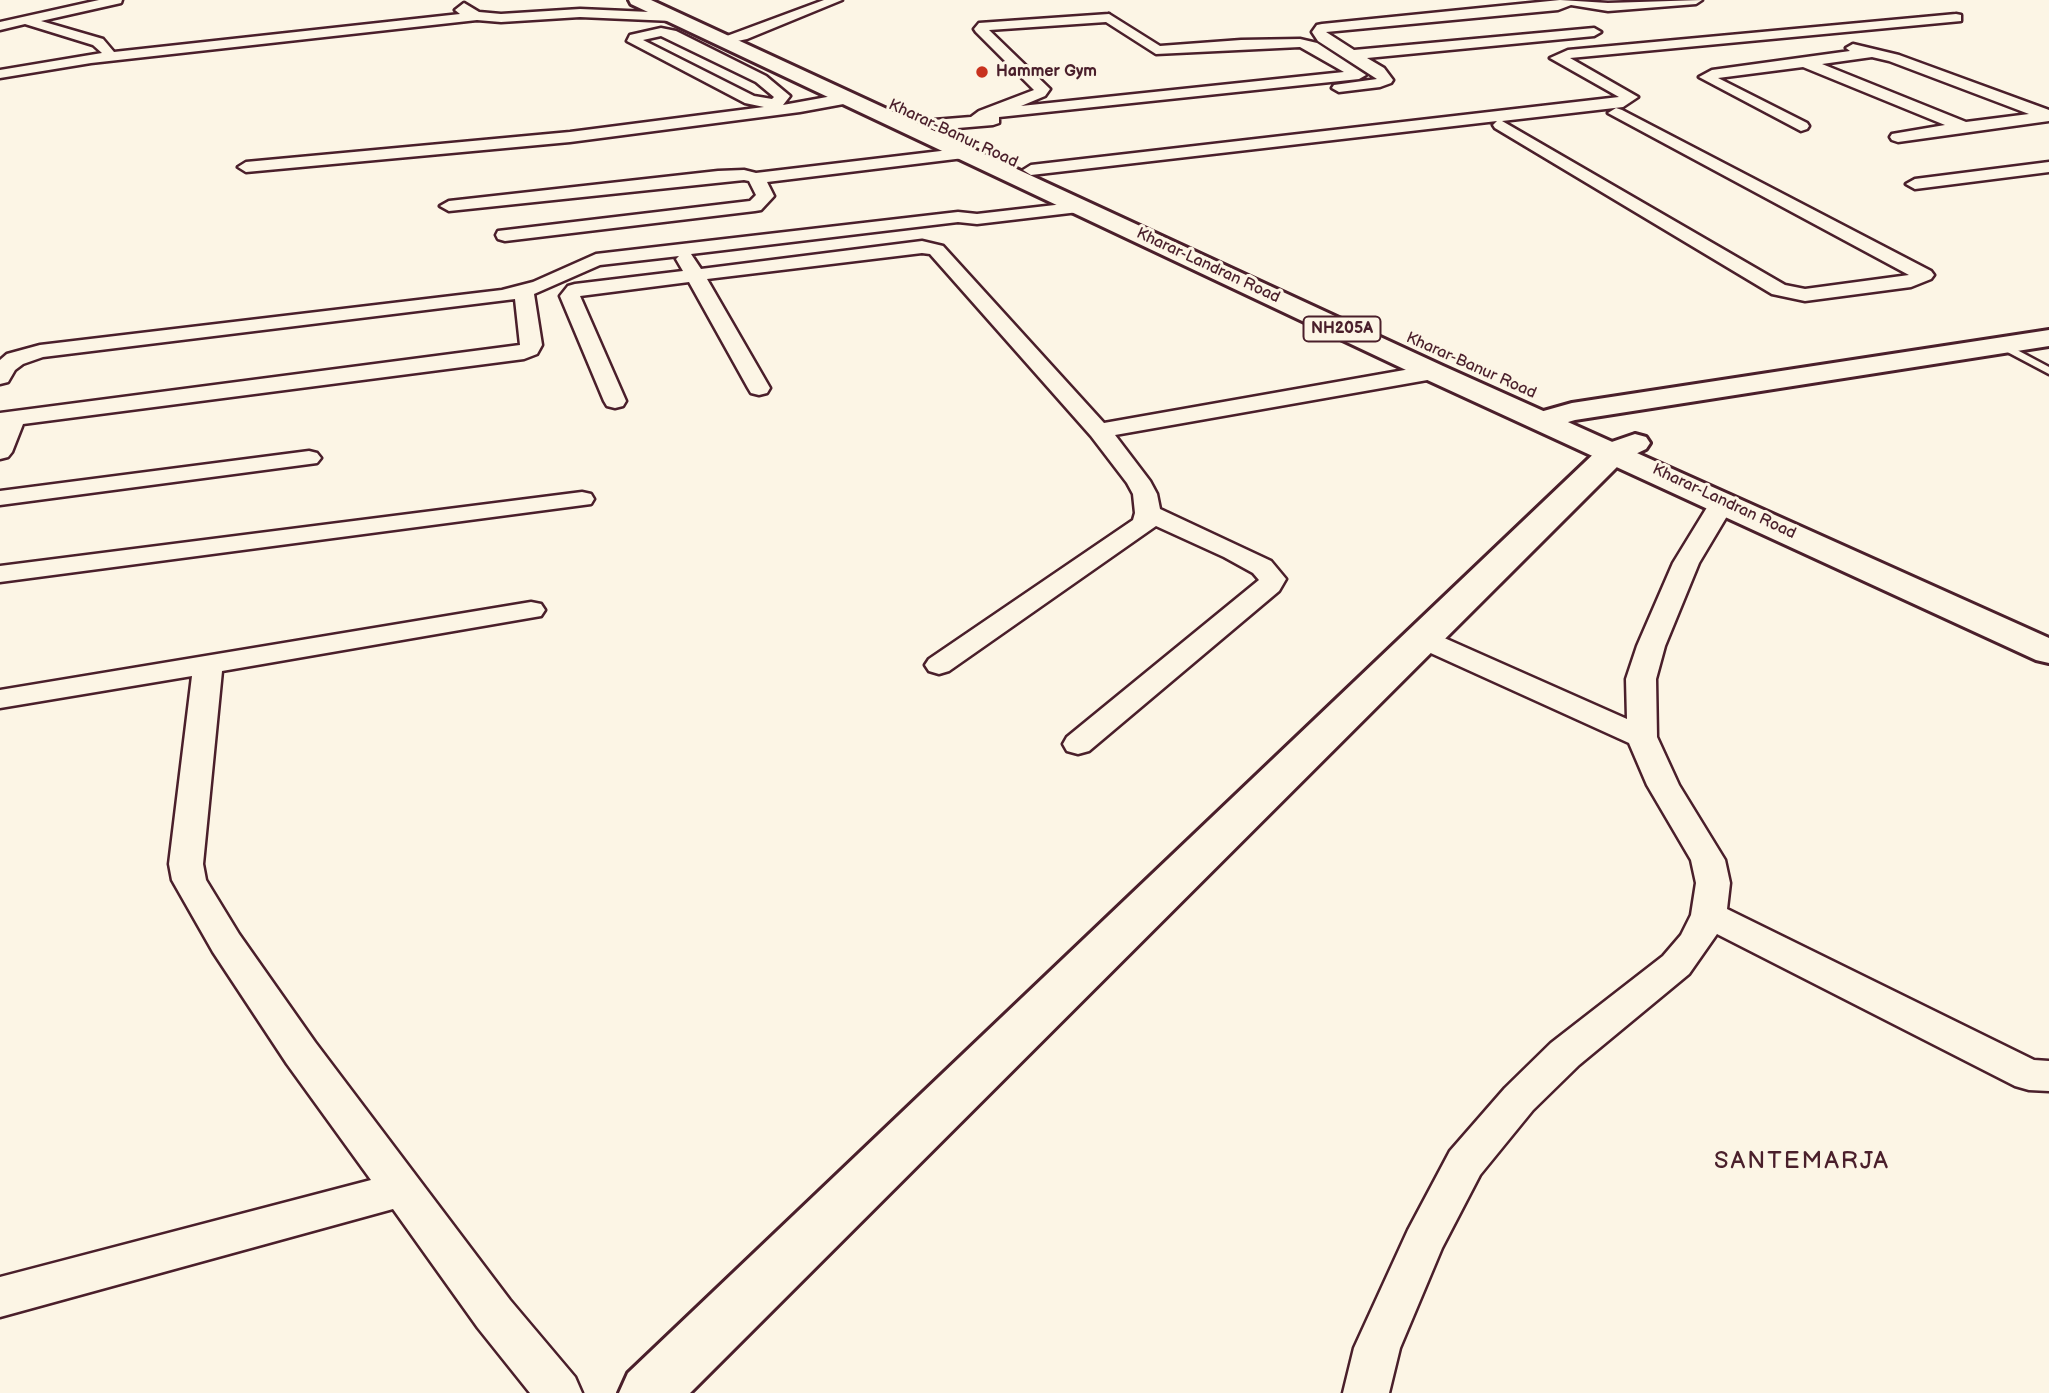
<!DOCTYPE html>
<style>
body{margin:0}
canvas{display:block;background:#fcf5e5}
</style>
<canvas width="2049" height="1393"></canvas>
<script>
const ctx = document.querySelector('canvas').getContext('2d');
ctx.lineJoin = 'round';
const poly = rows => new Path2D(rows.map(r => 'M' + r).join(''));
function stroke(path, color, width, dash) { ctx.strokeStyle = color; ctx.lineWidth = width; ctx.lineCap = dash ? 'butt' : 'round'; ctx.setLineDash(dash || []); ctx.stroke(path); }
function fillPath(path, color) { ctx.fillStyle = color; ctx.fill(path, 'evenodd'); }
function write(font, color, halo, rows, align = 'center') {
  ctx.font = font + ' "Balsamiq Sans",sans-serif'; ctx.lineWidth = 6; ctx.setLineDash([]); ctx.textBaseline = 'middle'; ctx.strokeStyle = halo; ctx.fillStyle = color; for (const [text, x, y, turn = 0] of rows) {
    ctx.save(); ctx.translate(x, y); ctx.rotate((+turn || 0) * Math.PI / 180); ctx.textAlign = isNaN(turn) ? turn : align; if (halo) ctx.strokeText(text, 0, 0); ctx.fillText(text, 0, 0); ctx.restore();
  }
}
const lane = poly([
 [2002,342,2049,367,2049,374,1998,347,1997,345,2002,342]
]);
const street = poly([
 [99,0,122,0,121,3,41,21,103,39,114,52,460,14,455,10,464,3,479,12,501,14,580,9,673,13,680,17,673,21,580,17,501,22,477,20,91,63,0,78,0,70,102,53,93,45,25,24,0,30,0,22,99,0],
 [824,0,842,0,747,39,723,44,716,40,824,0],
 [1560,0,1608,3,1702,0,1696,4,1608,11,1571,5,1558,10,1326,32,1354,50,1594,28,1601,32,1594,36,1367,58,1384,68,1393,80,1391,83,1380,87,1339,92,1332,88,1334,85,1377,79,1318,41,1312,32,1317,25,1322,24,1560,0],
 [1109,14,1160,46,1241,40,1300,39,1317,43,1366,75,1359,79,999,117,999,123,993,125,934,130,926,125,934,120,971,117,979,111,1034,90,976,32,974,29,979,23,1109,14],
 [1106,22,1156,54,1300,47,1344,72,1021,106,1045,96,1050,89,989,30,1106,22],
 [1956,14,1961,15,1961,21,1570,58,1638,97,1623,107,1502,121,1785,285,1805,289,1909,275,1608,113,1616,108,1622,110,1931,271,1934,275,1931,279,1911,287,1805,301,1772,294,1495,128,1493,125,1497,121,1031,175,1023,170,1031,165,1619,97,1550,58,1568,50,1956,14],
 [661,28,676,31,766,76,790,96,783,105,849,93,857,98,849,103,800,112,570,142,246,172,238,167,246,162,570,132,764,107,745,103,627,41,630,35,661,28],
 [661,36,756,82,774,97,772,99,754,96,643,40,661,36],
 [1853,44,1899,55,2049,110,2049,121,1898,142,1892,140,1890,137,1892,134,1945,125,1803,67,1718,78,1807,123,1809,126,1807,129,1801,131,1699,77,1712,70,1850,51,1846,48,1853,44],
 [1872,57,1889,61,2029,114,1966,122,1822,64,1872,57],
 [966,148,972,149,974,153,972,157,767,182,774,196,761,210,755,211,505,241,498,239,496,235,498,231,750,201,756,195,749,181,744,180,449,211,440,206,449,201,718,171,744,170,756,173,966,148],
 [2049,162,2049,172,1915,189,1906,184,1915,179,2049,162],
 [1081,202,1087,203,1090,207,1087,211,977,224,958,222,691,254,701,269,922,241,943,246,1104,423,1433,365,1441,367,1444,372,1441,377,1433,379,1115,435,1150,481,1157,494,1160,509,1271,561,1286,579,1279,591,1089,751,1078,754,1067,751,1063,744,1067,737,1259,580,1253,573,1224,557,1156,526,949,671,939,674,929,671,925,665,929,659,1133,520,1135,513,1133,494,1127,483,1091,436,930,254,922,253,707,279,770,388,767,393,759,395,751,393,748,388,689,282,580,296,626,401,623,406,615,408,607,406,604,401,560,296,568,286,575,284,683,271,676,259,679,256,600,265,534,294,542,345,537,354,524,359,23,424,12,452,8,457,0,459,0,413,520,345,515,299,43,357,23,364,15,370,8,382,0,384,0,360,7,354,40,345,502,290,533,282,596,254,958,212,977,214,1081,202],
 [309,451,317,453,321,458,317,463,0,505,0,491,309,451],
 [582,492,591,494,594,499,591,504,0,582,0,566,582,492],
 [1723,493,1732,496,1736,501,1699,563,1665,646,1656,679,1657,737,1679,785,1725,860,1730,883,1727,909,2034,1060,2049,1061,2049,1091,2029,1090,2015,1086,1717,934,1689,974,1579,1065,1533,1110,1480,1175,1442,1248,1400,1348,1389,1393,1343,1393,1354,1348,1408,1230,1450,1151,1505,1088,1551,1043,1663,956,1681,935,1691,915,1696,883,1691,860,1647,785,1629,743,1413,645,1409,639,1413,633,1423,630,1433,633,1627,719,1626,679,1637,646,1673,563,1714,496,1723,493],
 [531,602,541,604,545,610,541,616,222,671,203,864,206,880,239,934,315,1042,510,1300,575,1377,582,1393,530,1393,478,1328,393,1209,0,1317,0,1277,371,1180,287,1064,213,952,172,880,169,864,192,676,0,708,0,690,531,602]
]);
const secondary = poly([
 [2049,330,2049,346,1575,420,1544,429,1533,426,1529,420,1533,414,1572,403,2049,330],
 [1635,434,1646,437,1650,443,1646,449,1625,459,690,1393,619,1393,628,1373,1603,445,1635,434]
]);
const highway = poly([
 [629,0,651,0,1443,366,2049,638,2049,663,2036,660,1423,378,631,4,629,0]
]);
stroke(lane, '#4a1f2b', 5);
stroke(street, '#4a1f2b', 5);
stroke(secondary, '#4a1f2b', 6);
stroke(highway, '#4a1f2b', 6);
fillPath(lane, '#fcf5e5');
fillPath(street, '#fcf5e5');
fillPath(secondary, '#fcf5e5');
fillPath(highway, '#fcf5e5');
for (const [x, y, r, color] of [
 [982,72,7,"#c8321e"]
]) { const dot = new Path2D(); dot.arc(x, y, r, 0, 2 * Math.PI); ctx.fillStyle = color; ctx.fill(dot); stroke(dot, '#fcf5e5', 2.5); }
write('bold 16px', '#4a1f2b', '#fcf5e5', [
 ["Hammer Gym",996,72]
], 'left');
write('16px', '#4a1f2b', '#fcf5e5', [
 ["Kharar-Banur Road",953,134,25],
 ["Kharar-Landran Road",1208,266,25],
 ["Kharar-Banur Road",1471,366,24],
 ["Kharar-Landran Road",1724,502,25]
]);
for (const [x, y, w] of [
 [1342,329,77]
]) { const box = new Path2D(); box.roundRect(x - w / 2, y - 12.5, w, 25, 5); ctx.fillStyle = '#fcf5e5'; ctx.fill(box); stroke(box, '#4a1f2b', 2); }
write('bold 16px', '#4a1f2b', null, [
 ["NH205A",1342,329]
]);
ctx.letterSpacing = '2px';
write('24px', '#4a1f2b', '#fcf5e5', [
 ["SANTEMARJA",1802,1162]
]);
ctx.letterSpacing = '0px';
</script>
